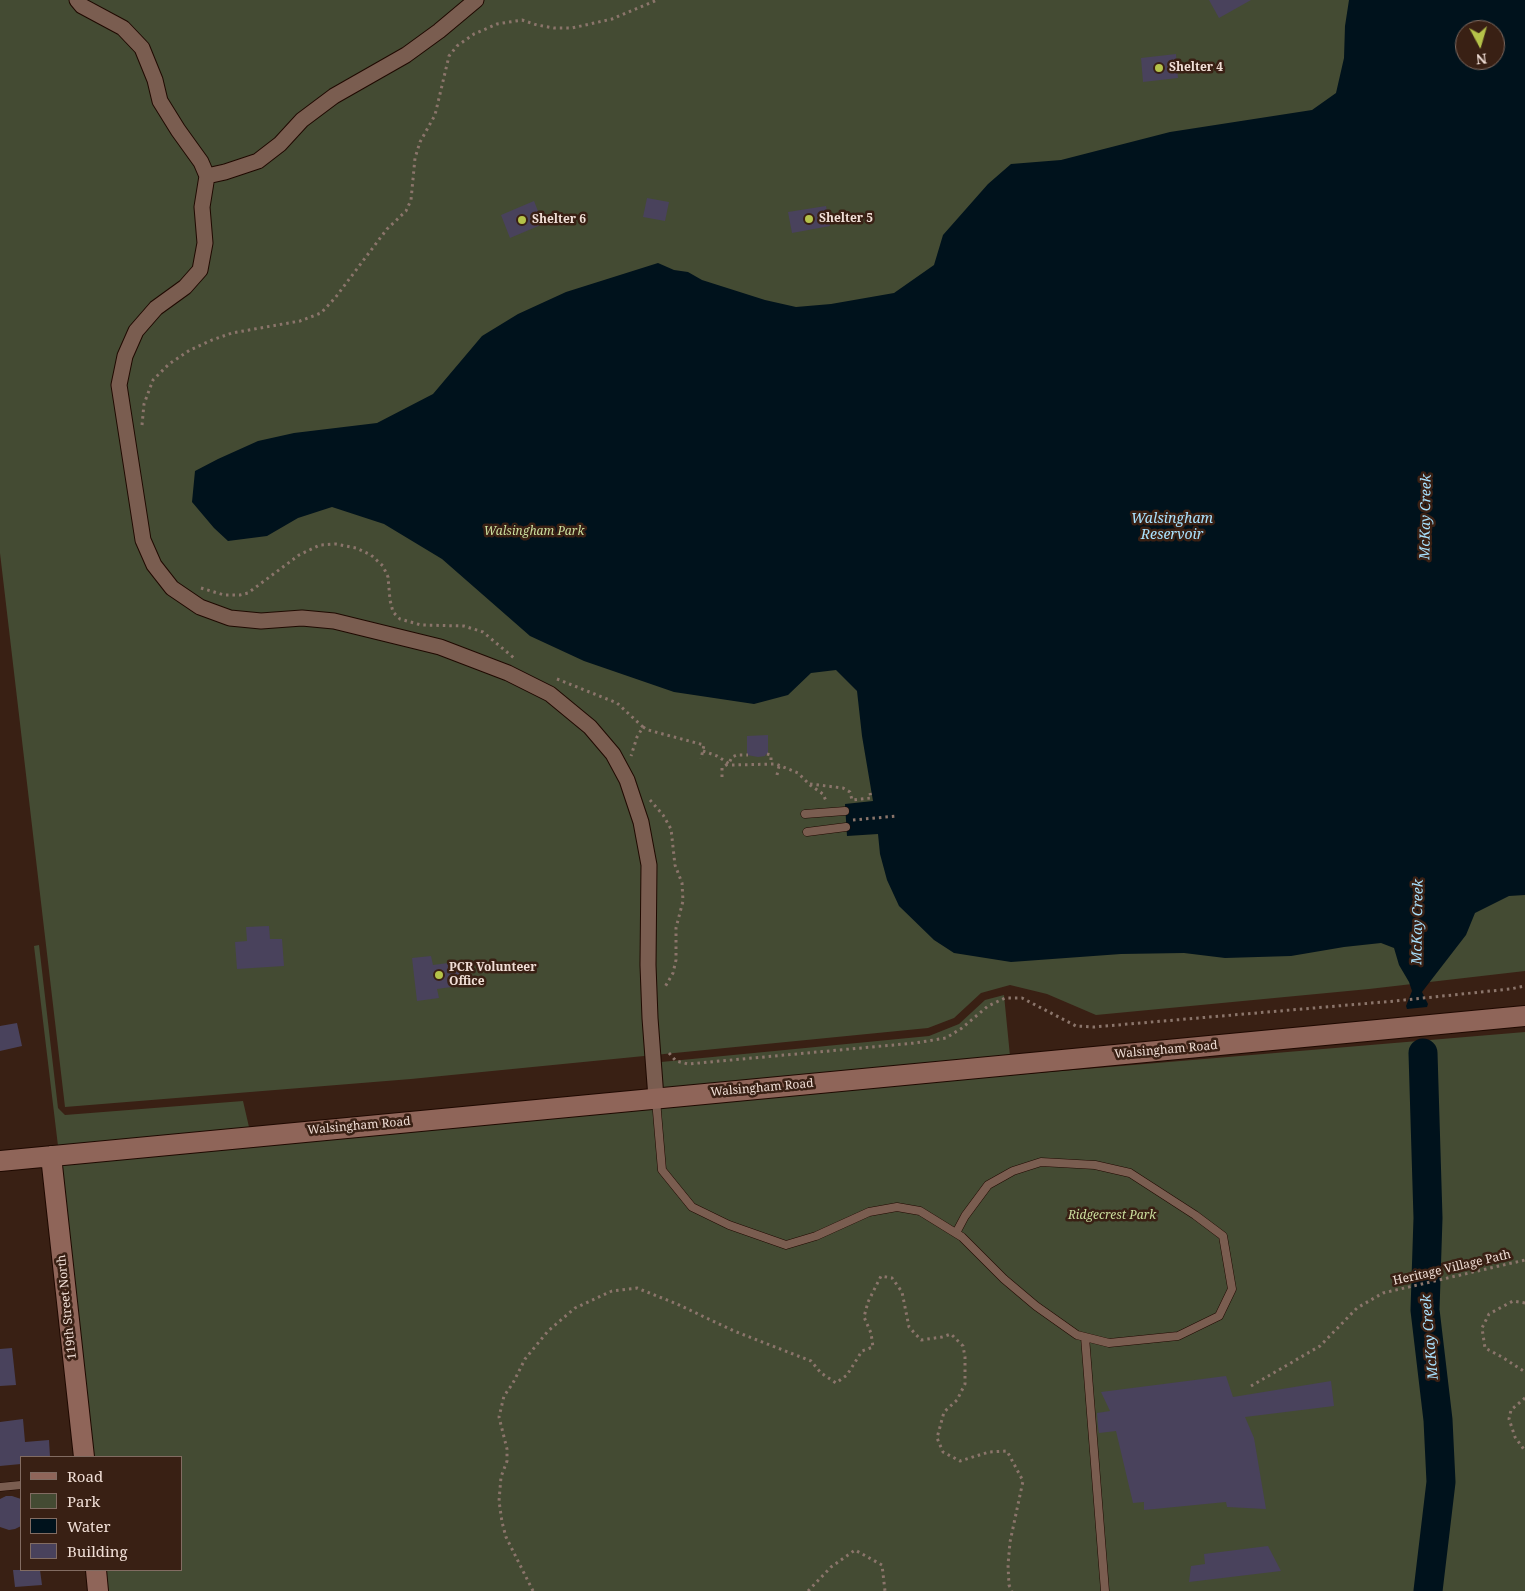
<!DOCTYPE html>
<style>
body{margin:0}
#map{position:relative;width:1525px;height:1591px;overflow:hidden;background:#392014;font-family:"Noto Serif",serif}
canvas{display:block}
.legend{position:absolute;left:20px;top:1456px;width:162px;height:115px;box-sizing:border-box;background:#392014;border:1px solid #826c62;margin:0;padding:6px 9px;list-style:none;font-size:15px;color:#f0ded6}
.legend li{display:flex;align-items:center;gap:10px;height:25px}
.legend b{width:25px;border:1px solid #826c62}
.north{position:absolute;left:1455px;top:20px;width:50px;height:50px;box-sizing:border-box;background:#392014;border:1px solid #826c62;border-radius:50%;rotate:174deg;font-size:14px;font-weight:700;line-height:20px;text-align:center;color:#f0ded6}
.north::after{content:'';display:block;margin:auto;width:18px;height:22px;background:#b5c249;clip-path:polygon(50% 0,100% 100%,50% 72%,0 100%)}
</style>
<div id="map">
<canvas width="1525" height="1591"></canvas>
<ul class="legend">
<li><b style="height:6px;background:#8f6559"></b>Road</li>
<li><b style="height:14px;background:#444b33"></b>Park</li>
<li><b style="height:14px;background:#00121c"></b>Water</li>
<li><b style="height:14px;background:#49425c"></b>Building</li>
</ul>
<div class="north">N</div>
</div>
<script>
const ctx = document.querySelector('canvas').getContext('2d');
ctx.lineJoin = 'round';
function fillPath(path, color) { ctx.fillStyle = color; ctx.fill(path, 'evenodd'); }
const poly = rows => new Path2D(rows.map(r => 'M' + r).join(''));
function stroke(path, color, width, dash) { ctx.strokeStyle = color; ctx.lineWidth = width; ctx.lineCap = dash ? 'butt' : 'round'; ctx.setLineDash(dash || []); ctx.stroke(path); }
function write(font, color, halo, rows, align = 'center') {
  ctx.font = font + ' "Noto Serif",serif'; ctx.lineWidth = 5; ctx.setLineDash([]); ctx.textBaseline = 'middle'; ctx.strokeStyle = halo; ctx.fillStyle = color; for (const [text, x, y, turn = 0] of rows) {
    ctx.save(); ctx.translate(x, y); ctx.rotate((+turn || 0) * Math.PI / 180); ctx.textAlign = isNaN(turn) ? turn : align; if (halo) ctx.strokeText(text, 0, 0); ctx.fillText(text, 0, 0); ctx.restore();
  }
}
fillPath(poly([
 [0,0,1525,0,1525,971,1369,989,1096,1015,1047,994,1010,985,981,993,954,1018,928,1028,411,1079,65,1107,0,553],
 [1465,30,1495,30,1495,60,1465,60],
 [39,945,58,1108,65,1115,243,1101,249,1127,58,1146,34,946],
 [1004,995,1010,1056,663,1088,661,1062,929,1036,959,1024,985,1000],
 [1525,1032,1525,1591,107,1591,104,1570,181,1570,181,1457,90,1457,51,1156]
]), '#444b33');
fillPath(poly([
 [1349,0,1525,0,1525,895,1509,896,1475,913,1466,935,1422,992,1428,1004,1427,1007,1407,1009,1406,1006,1412,991,1409,982,1399,965,1394,948,1381,943,1344,947,1291,956,1225,958,1184,953,1121,954,1011,962,954,953,934,940,899,906,887,880,880,854,878,834,847,836,845,804,873,801,862,736,857,691,836,670,811,673,788,695,754,704,674,692,584,661,530,636,442,559,384,524,332,507,298,518,267,536,228,541,214,528,192,502,195,471,218,459,258,441,294,433,377,423,433,394,482,336,518,314,566,292,658,263,674,270,688,272,702,280,765,300,796,307,831,304,894,293,934,265,943,235,988,184,1011,164,1061,160,1170,132,1312,110,1336,93,1344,58,1345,26],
 [1465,30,1495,30,1495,60,1465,60]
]), '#00121c');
stroke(poly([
 [1423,1053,1428,1218,1425,1310,1438,1420,1441,1482,1428,1591]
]), '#00121c', 29);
fillPath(poly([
 [1209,0,1251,0,1219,18],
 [1176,54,1178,78,1143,82,1141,58],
 [647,198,669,202,665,221,643,217],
 [534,201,543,224,510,238,501,215],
 [826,206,830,226,792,233,788,212],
 [768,735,768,755,766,754,765,756,758,757,747,755,747,736],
 [269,926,270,939,282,939,284,966,237,969,235,942,247,941,246,927],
 [431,956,433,965,463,961,466,985,437,989,439,998,417,1001,412,958],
 [17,1023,22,1046,0,1051,0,1026],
 [12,1348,16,1385,0,1386,0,1349],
 [1226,1376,1233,1397,1331,1381,1334,1406,1245,1417,1254,1438,1266,1509,1227,1507,1226,1502,1144,1510,1144,1502,1133,1503,1116,1431,1099,1433,1098,1427,1097,1413,1110,1411,1101,1392],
 [23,1419,25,1442,49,1440,50,1457,21,1457,21,1464,0,1466,0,1422],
 [6,1496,12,1496,21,1499,21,1526,15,1529,9,1530,0,1527,0,1499],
 [1268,1546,1281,1571,1189,1582,1191,1566,1205,1564,1204,1554],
 [13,1570,40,1570,42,1585,15,1587]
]), '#49425c');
const lane = poly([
 [805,814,845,811],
 [807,832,846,827],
 [656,1100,662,1170,692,1207,729,1225,786,1245,816,1236,869,1212,897,1207,920,1211,962,1237,1004,1279,1036,1306,1077,1335,1109,1343,1178,1336,1219,1316,1232,1289,1223,1236,1195,1215,1130,1173,1095,1165,1041,1162,1013,1171,988,1185,965,1216,956,1233],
 [1085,1337,1105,1591],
 [0,1487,21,1485]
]);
const street = poly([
 [77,0,82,6,123,28,142,48,155,80,160,101,178,130,201,162,207,176,202,207,205,243,200,270,185,287,156,308,136,331,125,356,119,385,143,540,154,565,172,588,200,607,230,618,261,621,302,618,334,621,440,647,508,673,550,694,590,727,613,754,627,780,641,822,649,865,648,965,650,1018,656,1098],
 [207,176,225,172,258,161,280,144,302,120,334,96,406,55,439,31,476,0]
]);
const secondary = poly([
 [51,1156,84,1457],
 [0,1161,1525,1016],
 [96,1570,98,1591]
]);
stroke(lane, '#1f0901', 9);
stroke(street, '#1f0901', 17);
stroke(secondary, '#1f0901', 22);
stroke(poly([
 [142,425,144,404,153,380,169,364,190,350,212,340,232,333,300,321,321,313,335,298,387,229,406,211,411,200,415,158,420,142,435,115,449,56,457,46,474,34,497,24,522,20,537,25,554,28,572,28,612,19,657,0],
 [201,588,224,595,240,595,248,593,299,555,320,545,336,544,356,548,371,555,383,566,388,577,390,600,393,612,400,619,421,625,464,626,483,632,514,658],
 [557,679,617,703,643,727,637,737,631,756],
 [643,727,648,730,704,745,701,759],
 [703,751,717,756,731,765,776,764,798,773,810,785,823,794,826,801],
 [767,754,771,755,771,763],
 [777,775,779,766],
 [722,777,722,768,729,763,732,757,737,755,748,755],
 [810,784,843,788,850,792,852,800,871,798,870,793],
 [650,800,663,815,671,829,675,865,682,883,683,901,676,928,676,960,673,973,665,987],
 [853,820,897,816],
 [669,1053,676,1061,688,1064,915,1043,946,1038,962,1028,988,1006,1005,998,1022,998,1076,1026,1094,1027,1395,1001,1510,989,1525,986],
 [1525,1303,1513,1301,1489,1314,1482,1328,1485,1348,1502,1357,1525,1372],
 [1251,1386,1320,1346,1357,1308,1383,1293,1525,1260],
 [1525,1398,1511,1410,1509,1419,1515,1437,1525,1451],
 [533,1591,506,1537,502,1522,499,1501,501,1477,507,1461,507,1449,499,1417,504,1396,513,1383,525,1359,548,1331,575,1308,612,1291,637,1288,677,1304,734,1331,811,1361,821,1373,836,1383,847,1375,862,1351,873,1347,871,1333,864,1317,868,1302,881,1276,892,1278,902,1292,909,1327,921,1340,942,1337,951,1334,963,1346,965,1357,965,1384,957,1400,944,1412,937,1438,943,1452,960,1461,989,1452,1007,1451,1023,1481,1010,1542,1008,1565,1009,1585,1012,1591],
 [808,1591,831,1567,855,1550,882,1565,885,1591]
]), '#8b756b', 3, [2.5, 4]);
stroke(lane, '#7a5d50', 8);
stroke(street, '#7a5d50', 15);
stroke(secondary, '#8f6559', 20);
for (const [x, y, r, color] of [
 [1159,68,5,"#b5c249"],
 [809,219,5,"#b5c249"],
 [522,220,5,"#b5c249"],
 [439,975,5,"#b5c249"]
]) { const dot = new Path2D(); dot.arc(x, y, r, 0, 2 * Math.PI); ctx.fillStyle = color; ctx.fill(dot); stroke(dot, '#392014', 2); }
write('bold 12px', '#f0ded6', '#392014', [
 ["Shelter 4",1169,68],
 ["Shelter 5",819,219],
 ["Shelter 6",532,220],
 ["PCR Volunteer",449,968],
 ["Office",449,982]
], 'left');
write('italic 12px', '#ccdf9e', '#392014', [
 ["Walsingham Park",534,532],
 ["Ridgecrest Park",1112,1216]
]);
write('12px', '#f0ded6', '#392014', [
 ["Walsingham Road",1166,1050,-5],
 ["Walsingham Road",762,1088,-5],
 ["Walsingham Road",359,1126,-5],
 ["Heritage Village Path",1452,1268,-13],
 ["119th Street North",67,1307,-96]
]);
write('italic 14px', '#a9e2ff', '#392014', [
 ["McKay Creek",1426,517,-89],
 ["Walsingham",1172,519],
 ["Reservoir",1172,535],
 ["McKay Creek",1418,922,-89],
 ["McKay Creek",1430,1337,-95]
]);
</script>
